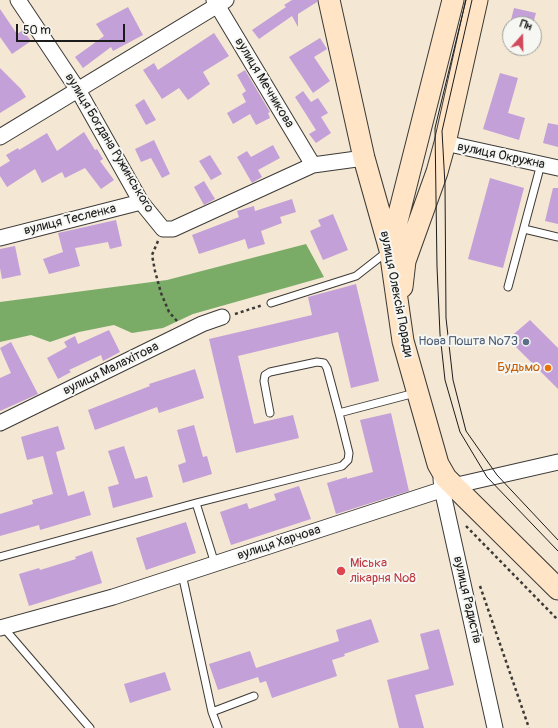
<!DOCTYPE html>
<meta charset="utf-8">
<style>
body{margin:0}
#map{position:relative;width:558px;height:728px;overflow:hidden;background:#f4e7d3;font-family:Pangolin,sans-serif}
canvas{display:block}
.north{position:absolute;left:502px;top:16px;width:40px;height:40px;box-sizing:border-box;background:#f6f6f2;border:1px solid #9f9f9c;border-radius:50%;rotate:20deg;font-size:11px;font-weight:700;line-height:16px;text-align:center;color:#1c1c1c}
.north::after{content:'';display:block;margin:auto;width:14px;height:18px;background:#d1495b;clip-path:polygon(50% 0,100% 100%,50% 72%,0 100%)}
.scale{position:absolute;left:16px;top:24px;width:109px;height:18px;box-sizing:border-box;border:2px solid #1c1c1c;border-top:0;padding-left:5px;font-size:12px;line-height:14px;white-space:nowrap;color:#1c1c1c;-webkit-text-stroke:3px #f6f6f2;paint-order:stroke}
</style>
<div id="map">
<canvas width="558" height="728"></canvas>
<div class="north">Пн</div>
<div class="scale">50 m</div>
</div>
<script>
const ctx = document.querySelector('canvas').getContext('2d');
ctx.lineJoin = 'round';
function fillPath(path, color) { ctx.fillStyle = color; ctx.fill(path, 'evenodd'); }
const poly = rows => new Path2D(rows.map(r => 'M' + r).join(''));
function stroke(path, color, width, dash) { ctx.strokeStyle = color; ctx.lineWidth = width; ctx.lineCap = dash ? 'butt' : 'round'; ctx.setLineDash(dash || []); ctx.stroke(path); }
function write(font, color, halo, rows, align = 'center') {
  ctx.font = font + ' Pangolin,sans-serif'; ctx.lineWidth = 4; ctx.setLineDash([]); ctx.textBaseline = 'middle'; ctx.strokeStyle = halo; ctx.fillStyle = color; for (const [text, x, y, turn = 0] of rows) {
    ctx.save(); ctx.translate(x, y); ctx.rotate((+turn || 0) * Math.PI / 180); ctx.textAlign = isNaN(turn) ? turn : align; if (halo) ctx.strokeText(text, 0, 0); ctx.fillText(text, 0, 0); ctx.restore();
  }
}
fillPath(poly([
 [306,244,324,277,193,314,163,328,132,333,114,325,79,332,50,342,31,335,0,342,0,302,167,280]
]), '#7aac68');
fillPath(poly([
 [292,0,317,0,317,2,298,14,298,27,292,16,259,39,252,30,286,7,284,5],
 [128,7,143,35,113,51,111,47,83,68,75,57,104,36,96,24],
 [514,8,536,13,533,24,510,24],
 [0,9,17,34,23,30,31,41,12,54,0,37],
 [214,33,229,56,203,72,210,84,188,100,179,88,162,99,143,70,154,63,158,70],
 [320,38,327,49,314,57,330,81,313,93,289,57],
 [0,68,21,89,26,97,0,113],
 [245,70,270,112,268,113,270,118,256,125,250,114,233,124,227,113,246,102,242,94,246,91,237,75],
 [500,73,518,78,508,113,525,118,519,140,483,129],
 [303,91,311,102,318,98,328,113,321,117,331,133,316,143,309,134,316,130,295,97],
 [144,99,156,120,146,125,135,105],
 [548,123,558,125,558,147,543,143],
 [84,132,95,150,97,149,103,159,100,161,114,180,101,189,85,168,65,178,62,172,42,183,35,169,7,187,0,176,0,167,10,161,6,155,18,148,19,150,47,133,57,151],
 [154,140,170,174,162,178,151,158,141,162,135,149],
 [273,145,280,158,258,170,262,177,252,183,237,157,247,151,251,157],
 [210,155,222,174,211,180,199,161],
 [490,178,524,188,503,268,468,259],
 [204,181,215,199,204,205,194,187],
 [553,188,558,188,558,224,545,221],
 [292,199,296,212,280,217,282,223,261,231,265,244,248,249,245,239,199,254,192,235,239,217,237,211,254,206,255,211],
 [333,214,348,250,323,260,310,231,321,226,318,220],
 [116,220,122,246,110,249,108,242,75,248,80,266,49,274,43,259,63,252,58,233],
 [15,246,21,275,2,279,0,268,0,249],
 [356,284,379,381,351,388,338,332,238,356,254,424,293,415,299,438,236,453,209,339,312,315,308,297],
 [530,320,558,348,558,389,508,339],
 [109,330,120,352,103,361,101,355,69,370,71,372,58,379,47,358,67,347,64,342,75,336,78,344],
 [11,342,38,394,0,411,0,378,11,373,0,348],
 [195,369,204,398,159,413,157,407,95,430,88,410,150,386,149,384],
 [391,413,409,491,336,514,327,483,347,477,347,479,373,472,360,420],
 [194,425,203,457,207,456,212,474,183,483,178,465,186,462,177,430],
 [58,426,65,449,56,452,68,496,84,491,91,515,40,530,39,525,0,536,0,514,33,504,32,500,53,494,43,456,27,460,21,437],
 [124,446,135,479,147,476,153,497,113,508,108,487,119,484,108,451],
 [299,486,311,519,231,545,220,512,247,503,249,509,276,500,274,494],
 [186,522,196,553,146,570,136,538],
 [92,551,102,583,29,606,19,574,39,568,40,570,76,559,75,557],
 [371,619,379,642,344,654,345,656,332,660,337,676,272,698,266,681,260,683,258,677,218,690,209,664,250,651,256,668,339,641,336,630],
 [439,629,454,685,415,695,424,728,399,728,387,680,429,669,420,634],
 [165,672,171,690,130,703,124,684]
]), '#c3a0d8');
const lane = poly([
 [524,229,558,237],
 [508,287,541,164],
 [271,303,356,276,388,251],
 [270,413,264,381,265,375,270,372,317,362,324,363,327,368,339,413],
 [196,503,215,564],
 [0,557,196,503,342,466,348,460,349,453,339,413,415,393],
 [182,574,212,712,218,728],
 [3,627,90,728],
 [212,712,254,696]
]);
const street = poly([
 [18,0,78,90,141,202,163,229,173,229,313,165,364,158],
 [214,0,313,165],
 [0,137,226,0],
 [445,143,558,168],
 [0,238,141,202],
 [0,423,202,324,222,317],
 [441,479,442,489,495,728],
 [0,628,113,597,453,486,558,462]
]);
const secondary = poly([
 [329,0,364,158,390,250,403,341,438,464,446,478,558,589],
 [390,249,453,0],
 [402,287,405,261,437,172,445,143,477,0]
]);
stroke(lane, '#3c3a37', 9);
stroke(street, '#3c3a37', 17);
stroke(secondary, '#3c3a37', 23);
stroke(poly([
 [158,241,152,255,155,271,161,293,169,312,177,321],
 [235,314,263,305],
 [466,526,558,620],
 [480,586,529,728]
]), '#3c3a37', 2.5, [3, 3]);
stroke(lane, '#fff', 7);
stroke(street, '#fff', 15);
stroke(secondary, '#ffe4c6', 21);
stroke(poly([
 [466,0,435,128,437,267,440,334,445,380,460,432,487,477,558,551],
 [472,0,442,131,445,185,446,318,453,380,466,431,497,475,558,540]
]), '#1c1c1c', 1);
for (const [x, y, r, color] of [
 [526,342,4,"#5c6f8a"],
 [548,368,4,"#e8710a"],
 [341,571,5,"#e0444e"]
]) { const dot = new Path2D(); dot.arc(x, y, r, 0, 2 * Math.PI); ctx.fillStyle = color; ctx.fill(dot); stroke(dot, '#f6f6f2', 1.5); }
write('13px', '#1c1c1c', '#f6f6f2', [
 ["вулиця Мечникова",264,83,59],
 ["вулиця Богдана Ружинського",109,143,59],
 ["вулиця Окружна",501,156,12],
 ["вулиця Тесленка",70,220,-14],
 ["вулиця Олексія Поради",396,294,79],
 ["вулиця Малахітова",111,369,-26],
 ["вулиця Харчова",279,543,-18],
 ["вулиця Радистів",467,600,77]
]);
write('13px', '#4e5e75', '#f6f6f2', [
 ["Нова Пошта №73",518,342]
], 'right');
write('13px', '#c56008', '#f6f6f2', [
 ["Будьмо",540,368]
], 'right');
write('13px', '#be3a42', '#f6f6f2', [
 ["Міська",350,564],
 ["лікарня №8",350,579]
], 'left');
</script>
